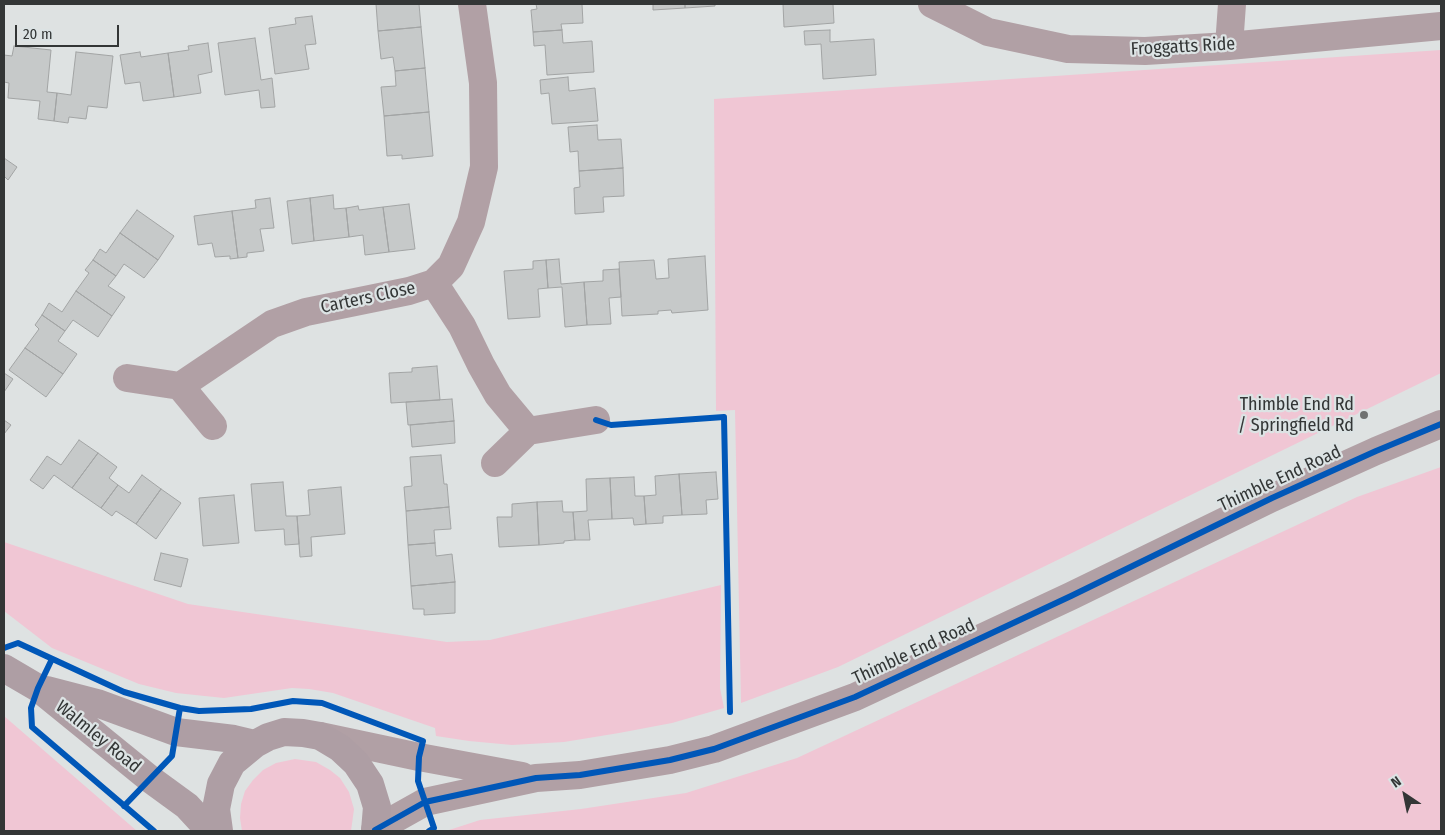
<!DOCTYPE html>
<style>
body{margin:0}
#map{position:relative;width:1445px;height:835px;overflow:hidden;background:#dee2e2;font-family:"Fira Sans Condensed",sans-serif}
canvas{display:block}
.frame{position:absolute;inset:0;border:5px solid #333636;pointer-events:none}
.north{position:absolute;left:1380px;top:770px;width:50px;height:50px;-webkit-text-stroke:4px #dce3e4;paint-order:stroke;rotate:326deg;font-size:14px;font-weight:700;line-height:20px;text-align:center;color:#333636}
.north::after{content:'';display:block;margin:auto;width:18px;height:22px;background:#333636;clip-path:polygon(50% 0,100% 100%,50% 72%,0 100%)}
.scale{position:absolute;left:15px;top:25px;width:104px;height:22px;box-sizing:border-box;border:2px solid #333636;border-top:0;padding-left:6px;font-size:15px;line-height:18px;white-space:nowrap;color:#333636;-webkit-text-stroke:4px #dce3e4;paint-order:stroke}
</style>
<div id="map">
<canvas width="1445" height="835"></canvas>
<div class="frame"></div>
<div class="north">N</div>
<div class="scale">20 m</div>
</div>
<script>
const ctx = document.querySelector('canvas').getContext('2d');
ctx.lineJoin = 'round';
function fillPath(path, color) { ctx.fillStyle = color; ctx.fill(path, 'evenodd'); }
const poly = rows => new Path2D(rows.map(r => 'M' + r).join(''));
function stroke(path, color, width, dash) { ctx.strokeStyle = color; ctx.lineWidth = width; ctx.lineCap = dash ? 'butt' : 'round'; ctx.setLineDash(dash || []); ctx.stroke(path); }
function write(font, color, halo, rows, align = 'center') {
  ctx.font = font + ' "Fira Sans Condensed",sans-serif'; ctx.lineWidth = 4.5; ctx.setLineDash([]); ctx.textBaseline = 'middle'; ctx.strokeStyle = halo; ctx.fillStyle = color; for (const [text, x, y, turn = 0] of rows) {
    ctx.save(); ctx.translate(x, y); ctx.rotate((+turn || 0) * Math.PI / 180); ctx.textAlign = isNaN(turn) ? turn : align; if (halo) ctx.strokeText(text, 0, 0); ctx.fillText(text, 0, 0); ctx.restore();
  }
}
fillPath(poly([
 [1441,50,1441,373,838,667,741,703,735,410,716,411,714,99],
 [1441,467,1441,831,446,831,480,820,581,809,686,793,797,758,1357,497],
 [4,542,188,604,447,642,490,640,721,585,720,688,724,708,672,723,619,733,564,742,512,745,469,741,436,736,435,728,333,693,309,689,292,688,224,698,176,693,139,684,52,648,4,611],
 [4,716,137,831,4,831],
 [295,759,316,762,330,770,340,778,349,792,354,809,351,831,242,831,240,818,241,804,245,791,253,780,263,770,276,763]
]), '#f0c6d4');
const building = poly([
 [376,4,419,4,421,27,378,31,376,4],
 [536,4,582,4,583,23,561,24,562,30,533,32,531,10,537,9,536,4],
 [653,4,685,4,685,8,653,10,653,4],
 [685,4,715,4,715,6,685,8,685,4],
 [783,4,833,4,834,23,784,27,783,4],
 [312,16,316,44,305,45,309,69,275,74,269,28,296,24,295,18,312,16],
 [421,27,425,68,395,71,393,57,381,59,378,31,421,27],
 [562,30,563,43,592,41,594,72,547,75,545,45,534,46,533,32,562,30],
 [830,30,830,42,874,39,876,75,823,79,821,44,805,45,804,31,830,30],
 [255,38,261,80,272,78,275,107,261,108,259,90,225,95,218,43,255,38],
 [208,43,212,72,198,75,201,93,174,97,168,53,189,50,188,46,208,43],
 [14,46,51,50,47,92,57,93,54,121,38,119,40,101,8,98,9,83,4,82,4,55,12,56,14,46],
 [76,52,113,56,107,108,88,106,86,119,69,117,68,123,54,121,57,93,71,95,76,52],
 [140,52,141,57,168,53,174,97,143,101,140,82,125,84,120,55,140,52],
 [425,68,429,112,384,116,381,87,396,86,395,71,425,68],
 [568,77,569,91,595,88,598,121,552,124,549,93,541,94,540,80,568,77],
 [429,112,433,156,402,159,402,155,387,156,384,116,429,112],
 [597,125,598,140,621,139,623,168,579,171,578,151,570,152,568,127,597,125],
 [4,158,17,167,8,180,5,177,4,180,4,158],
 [623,168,624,196,603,197,604,212,575,214,574,188,580,187,579,171,623,168],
 [333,195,334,209,346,208,349,237,314,241,310,198,333,195],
 [270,198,274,228,260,229,264,251,247,253,247,257,238,258,232,211,256,208,255,200,270,198],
 [310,198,314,241,292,244,287,201,310,198],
 [409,204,415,249,389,252,383,207,409,204],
 [358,206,359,210,383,207,389,252,365,255,363,235,349,237,346,208,358,206],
 [137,210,174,236,158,260,120,233,137,210],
 [232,211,238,258,230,259,230,256,215,257,212,243,198,245,194,216,232,211],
 [120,233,158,260,144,278,124,264,116,276,93,260,100,249,106,253,120,233],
 [705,256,708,310,672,313,671,310,658,311,658,314,622,316,619,262,654,260,656,279,669,278,668,259,705,256],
 [559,259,561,284,584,282,587,325,565,327,562,287,548,288,546,260,559,259],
 [93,260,116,276,108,286,125,297,112,316,76,291,89,273,85,270,93,260],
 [546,260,548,288,538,289,540,317,508,319,504,271,533,269,533,261,546,260],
 [619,269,621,297,609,298,611,324,587,325,584,282,603,281,603,270,619,269],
 [76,291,112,316,98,337,73,320,65,331,42,315,49,303,62,312,76,291],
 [42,315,65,331,58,341,77,354,63,374,25,348,39,329,35,325,42,315],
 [25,348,63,374,46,397,9,370,25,348],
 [437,366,440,400,391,403,389,373,412,372,412,368,437,366],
 [4,373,13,379,4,392,4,373],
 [452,399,454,421,408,425,406,402,452,399],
 [4,420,11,425,4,434,4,420],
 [454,421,455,443,412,447,410,425,454,421],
 [79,440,98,453,72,488,54,475,43,489,30,480,47,456,61,465,79,440],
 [98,453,117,467,109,478,118,485,101,508,72,488,98,453],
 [441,455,444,484,447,484,449,507,406,511,404,487,412,486,410,457,441,455],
 [716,472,718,499,706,500,707,514,682,515,679,474,716,472],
 [679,474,682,515,663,516,663,523,646,524,644,496,656,495,655,476,679,474],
 [142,475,161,489,136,524,116,511,112,516,101,508,118,485,129,493,142,475],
 [634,477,635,496,644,496,646,524,634,525,633,518,612,519,610,478,634,477],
 [610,478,612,519,588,520,590,540,575,540,573,512,587,511,586,479,610,478],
 [283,482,286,516,297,516,299,544,285,545,284,529,255,531,251,484,283,482],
 [341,487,345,534,311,537,312,556,300,557,297,516,310,515,308,490,341,487],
 [161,489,181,503,156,539,136,524,161,489],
 [234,495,239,543,203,546,199,498,234,495],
 [562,501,563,512,573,512,575,540,564,541,564,543,539,545,537,502,562,501],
 [537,502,539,545,499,547,497,517,512,517,512,504,537,502],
 [449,507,451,529,434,530,435,543,408,545,406,511,449,507],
 [435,543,436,556,452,554,455,582,411,586,408,545,435,543],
 [161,553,188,559,181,587,154,580,161,553],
 [455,582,455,613,424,615,424,609,413,609,411,586,455,582]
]);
fillPath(building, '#c6c9c9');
stroke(building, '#a2a4a4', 1);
stroke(poly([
 [932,4,988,32,1068,49,1145,51,1229,46,1441,26],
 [1229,46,1232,4],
 [434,283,462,326,481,365,498,395,528,431],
 [127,378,180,386,213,426],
 [180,386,272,324,306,312,409,291,434,283,451,266,471,222,484,167,483,83,472,4],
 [495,463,528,431,596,420]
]), '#b1a0a5', 28);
stroke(poly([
 [320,736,419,757,522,776],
 [375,830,425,802,536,778,580,775,670,760,714,749,855,697,1071,596,1272,498,1376,451,1441,424]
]), '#b1a0a5', 28);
stroke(poly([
 [4,668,38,688,150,779,187,806,210,831],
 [47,690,97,703,176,732,234,739,255,744],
 [219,831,216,809,221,784,232,763,255,744,268,737,284,732,303,733,320,736,340,748,356,763,370,784,377,807,375,831]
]), '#ae9ea4', 28);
stroke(poly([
 [596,420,611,425,724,417,730,712],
 [4,648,18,643,124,692,180,708,199,711,251,709,293,701,322,703,423,741,419,757,418,781,434,828,429,831],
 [52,659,38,688,31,708,32,727,154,831],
 [124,806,172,756,180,708],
 [375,830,425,802,536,778,580,775,670,760,714,749,855,697,1071,596,1272,498,1376,451,1441,424]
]), '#0057b8', 6);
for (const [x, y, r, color] of [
 [1364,415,5,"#6f7272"]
]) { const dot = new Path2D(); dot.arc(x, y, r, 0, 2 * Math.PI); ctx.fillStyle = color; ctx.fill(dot); stroke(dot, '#dce3e4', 2); }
write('18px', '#333636', '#dce3e4', [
 ["Froggatts Ride",1183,47,-3],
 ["Carters Close",368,298,-12],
 ["Thimble End Road",1280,479,-25],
 ["Thimble End Road",914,652,-25],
 ["Walmley Road",98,737,39]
]);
write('18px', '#333636', '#dce3e4', [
 ["Thimble End Rd",1354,405],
 ["/ Springfield Rd",1354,426]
], 'right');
</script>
